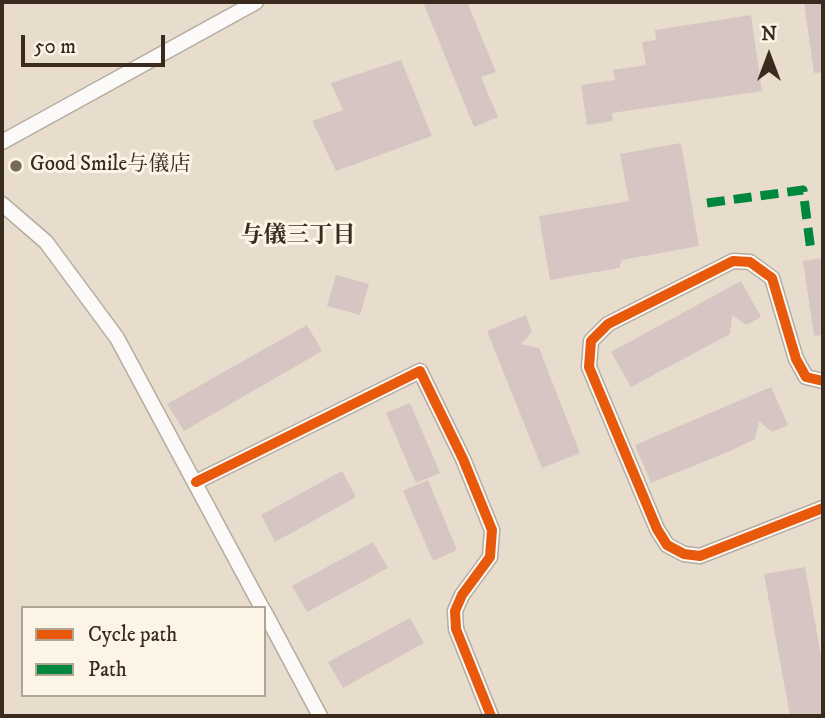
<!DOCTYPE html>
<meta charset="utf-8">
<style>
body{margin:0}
#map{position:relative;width:825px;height:718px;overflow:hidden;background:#e8ddcd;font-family:"IM FELL DW Pica",serif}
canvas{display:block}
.frame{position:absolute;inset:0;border:4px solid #3b2a1e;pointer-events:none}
.legend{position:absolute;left:21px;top:606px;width:245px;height:91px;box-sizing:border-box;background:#fcf5e5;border:2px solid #afa495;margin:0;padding:9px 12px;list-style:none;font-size:21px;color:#3b2a1e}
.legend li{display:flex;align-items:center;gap:14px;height:35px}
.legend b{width:35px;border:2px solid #afa495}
.north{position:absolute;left:734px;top:21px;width:70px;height:70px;-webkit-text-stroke:5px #fcf5e5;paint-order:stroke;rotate:0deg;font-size:19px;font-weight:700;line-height:28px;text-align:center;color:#3b2a1e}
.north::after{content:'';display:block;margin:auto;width:24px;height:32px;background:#3b2a1e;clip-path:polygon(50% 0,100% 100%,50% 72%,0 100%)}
.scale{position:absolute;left:21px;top:35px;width:144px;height:32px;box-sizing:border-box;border:4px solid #3b2a1e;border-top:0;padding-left:9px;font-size:21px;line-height:24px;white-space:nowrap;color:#3b2a1e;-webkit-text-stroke:5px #fcf5e5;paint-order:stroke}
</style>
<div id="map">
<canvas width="825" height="718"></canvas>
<div class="frame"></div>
<ul class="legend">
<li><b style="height:9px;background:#e8590c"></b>Cycle path</li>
<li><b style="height:9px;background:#00873e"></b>Path</li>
</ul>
<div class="north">N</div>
<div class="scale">50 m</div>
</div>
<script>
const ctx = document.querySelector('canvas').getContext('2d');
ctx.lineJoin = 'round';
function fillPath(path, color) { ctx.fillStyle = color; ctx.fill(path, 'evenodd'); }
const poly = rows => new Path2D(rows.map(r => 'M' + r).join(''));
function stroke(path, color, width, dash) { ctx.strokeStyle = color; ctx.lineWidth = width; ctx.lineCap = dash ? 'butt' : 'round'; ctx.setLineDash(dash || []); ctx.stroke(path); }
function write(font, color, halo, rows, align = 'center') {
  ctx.font = font + ' "IM FELL DW Pica","Noto Serif JP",serif'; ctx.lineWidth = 6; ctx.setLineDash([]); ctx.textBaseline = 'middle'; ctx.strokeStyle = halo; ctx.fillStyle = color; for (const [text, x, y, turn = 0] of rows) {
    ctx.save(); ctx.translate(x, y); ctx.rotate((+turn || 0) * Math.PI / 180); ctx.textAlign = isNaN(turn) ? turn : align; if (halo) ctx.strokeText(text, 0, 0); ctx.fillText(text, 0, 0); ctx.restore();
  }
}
fillPath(poly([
 [423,2,467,2,496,72,481,77,498,117,474,127],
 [804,2,823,2,823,72,814,73],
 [751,15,762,91,612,113,613,121,587,125,581,85,615,80,613,70,646,65,642,42,656,40,655,30],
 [401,60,432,136,336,171,312,121,343,110,331,83],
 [681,143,699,246,622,260,619,268,550,280,539,216,629,201,620,154],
 [823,258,823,335,814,336,803,261],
 [336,275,369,284,360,315,327,306],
 [741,281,761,317,746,325,732,315,730,334,631,387,611,352],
 [526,315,532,332,521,344,539,348,580,453,542,468,487,331],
 [307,325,322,351,184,431,167,404],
 [771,387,788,425,772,432,759,421,755,439,730,451,651,483,635,445],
 [410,403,440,473,416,483,386,413],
 [342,471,356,497,275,542,261,515],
 [428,480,457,550,433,561,403,491],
 [373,542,388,568,307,612,292,586],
 [805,567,823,667,823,716,790,716,764,574],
 [410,618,424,643,343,688,328,662]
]), '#d5c5c3');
const minor = poly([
 [2,142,256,2],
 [2,204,46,242,117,338,262,608],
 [823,381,806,377,796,359,772,278,750,262,733,261,608,324,591,341,589,367,657,529,667,545,684,554,700,556,823,508],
 [196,482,420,371,463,459,492,530,490,557,462,595,455,611,456,629,491,716],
 [264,611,320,716]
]);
stroke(minor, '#b5aca1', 17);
stroke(minor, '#fcfaf8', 14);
stroke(poly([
 [707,203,803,190,811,251]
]), '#00873e', 9, [18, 9]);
stroke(poly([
 [823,381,806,377,796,359,772,278,750,262,733,261,608,324,591,341,589,367,657,529,667,545,684,554,700,556,823,508],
 [196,482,420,371,463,459,492,530,490,557,462,595,455,611,456,629,491,716]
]), '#e8590c', 10);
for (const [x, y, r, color] of [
 [16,166,7,"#78695b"]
]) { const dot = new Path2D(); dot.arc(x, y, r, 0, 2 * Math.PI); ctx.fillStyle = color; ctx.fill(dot); stroke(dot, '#fcf5e5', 2.5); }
write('21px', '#3b2a1e', '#fcf5e5', [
 ["Good Smile与儀店",30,166]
], 'left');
write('bold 23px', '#3b2a1e', '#fcf5e5', [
 ["与儀三丁目",298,237]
]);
</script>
